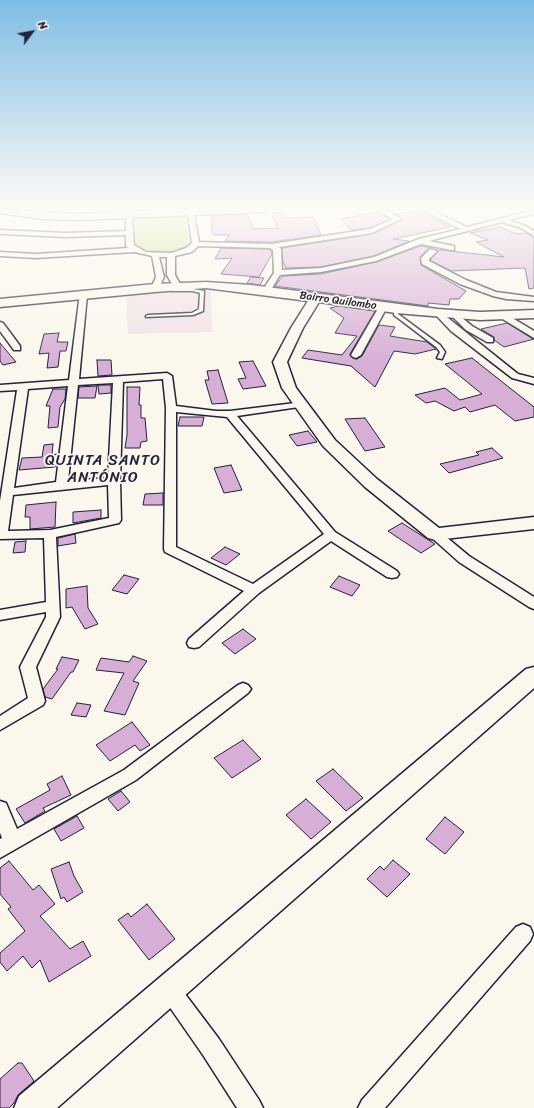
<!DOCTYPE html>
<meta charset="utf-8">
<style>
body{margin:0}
#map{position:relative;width:534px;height:1108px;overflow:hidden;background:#fbf7ec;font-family:Sriracha,sans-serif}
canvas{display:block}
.north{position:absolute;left:12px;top:12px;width:40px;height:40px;-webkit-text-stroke:3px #fbf7ec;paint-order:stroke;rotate:58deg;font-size:11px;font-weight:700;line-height:16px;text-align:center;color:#22223b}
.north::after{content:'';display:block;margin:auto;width:14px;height:18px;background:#22223b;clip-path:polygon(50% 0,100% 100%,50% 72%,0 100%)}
</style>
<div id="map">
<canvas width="534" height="1108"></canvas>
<div class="north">N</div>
</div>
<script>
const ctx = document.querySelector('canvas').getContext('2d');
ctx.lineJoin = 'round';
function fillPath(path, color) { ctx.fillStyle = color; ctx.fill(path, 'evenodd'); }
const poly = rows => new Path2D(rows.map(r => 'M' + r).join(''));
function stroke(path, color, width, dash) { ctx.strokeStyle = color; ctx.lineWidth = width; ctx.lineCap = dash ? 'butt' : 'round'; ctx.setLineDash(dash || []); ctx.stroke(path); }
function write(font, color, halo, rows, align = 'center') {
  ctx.font = font + ' Sriracha,sans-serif'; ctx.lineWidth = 3.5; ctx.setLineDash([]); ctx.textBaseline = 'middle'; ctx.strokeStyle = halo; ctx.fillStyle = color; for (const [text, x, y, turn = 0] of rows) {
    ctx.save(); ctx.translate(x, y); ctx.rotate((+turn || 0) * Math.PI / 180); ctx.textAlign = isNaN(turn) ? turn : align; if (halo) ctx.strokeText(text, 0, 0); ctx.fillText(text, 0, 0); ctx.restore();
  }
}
fillPath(poly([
 [182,289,211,290,212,332,128,334,126,294]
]), '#f0e1e5');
fillPath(poly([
 [186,214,189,243,183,248,170,251,154,252,147,251,136,245,135,217]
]), '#cdde92');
const building = poly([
 [416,211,450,227,393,239,409,241,374,256,321,267,286,268,283,262,282,248,372,234,402,220,402,218,396,214,416,211],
 [282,212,284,218,313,217,321,235,272,242,225,241,229,235,214,235,212,233,212,216,247,214,253,229,278,228,272,213,282,212],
 [375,212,390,219,370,228,351,230,341,219,375,212],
 [500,227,516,234,526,233,534,237,534,288,529,289,525,268,451,271,430,260,438,251,441,250,504,257,476,242,488,240,470,233,500,227],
 [421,246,432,248,429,248,420,257,421,265,466,291,459,299,450,299,449,305,428,303,428,306,275,286,283,276,321,274,376,262,421,246],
 [221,248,270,249,272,254,259,277,221,274,232,258,215,259,221,248],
 [251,277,264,278,260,285,247,283,251,277],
 [339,306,375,311,350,354,353,358,357,359,362,356,379,325,395,327,390,336,427,342,436,349,415,354,394,351,375,387,351,366,302,358,308,350,342,355,357,336,335,333,344,318,330,308,339,306],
 [507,323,533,339,534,339,504,347,494,340,494,337,481,329,507,323],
 [59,333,57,342,68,342,66,351,60,351,58,367,47,368,49,353,39,354,44,334,59,333],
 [0,343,16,362,3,365,0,361,0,343],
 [472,358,534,407,534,417,515,421,495,405,470,412,465,407,454,411,435,401,426,403,415,395,445,388,460,400,482,394,445,364,472,358],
 [97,360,111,360,112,375,98,376,97,360],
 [253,361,266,386,243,389,238,379,246,378,239,362,253,361],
 [218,370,228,403,212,404,205,380,209,380,207,371,218,370],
 [98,385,111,385,111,393,99,394,98,385],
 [97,386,95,398,78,398,79,387,97,386],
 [127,387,140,387,139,405,141,405,141,418,145,418,147,441,141,442,140,448,125,448,127,435,127,387],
 [53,389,66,389,65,399,60,407,58,427,48,428,50,406,46,406,53,389],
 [180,417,204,417,202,426,178,426,180,417],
 [365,418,385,447,365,451,345,419,365,418],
 [308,431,317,442,297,446,289,435,308,431],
 [53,444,52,455,57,454,55,467,19,470,22,458,42,457,44,445,53,444],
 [492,448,503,458,449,473,440,464,479,455,476,452,492,448],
 [231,465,242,490,224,493,214,468,231,465],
 [163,493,163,505,143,505,145,494,163,493],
 [56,502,55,527,30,529,30,517,25,517,26,505,56,502],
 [101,510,101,518,73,523,73,512,101,510],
 [402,523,427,539,435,544,421,553,388,531,402,523],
 [75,534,76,543,58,546,58,538,75,534],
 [26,541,25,552,13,553,15,542,26,541],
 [225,547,240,554,226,565,211,558,225,547],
 [124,575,139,579,127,594,112,590,124,575],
 [339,576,360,585,352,596,330,587,339,576],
 [87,586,88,608,98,624,85,629,72,607,66,608,66,589,87,586],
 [243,629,256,639,235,654,222,643,243,629],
 [133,656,147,661,133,681,139,683,125,715,104,711,124,673,96,670,101,658,129,662,133,656],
 [62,657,79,660,73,672,71,672,52,699,45,697,43,689,58,669,56,669,62,657],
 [77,703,91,705,86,717,71,715,77,703],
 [132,722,150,745,140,751,135,745,110,761,96,745,132,722],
 [243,740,261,759,232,778,214,758,243,740],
 [333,769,363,798,346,811,316,781,333,769],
 [62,776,71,795,43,808,45,811,25,823,16,809,50,790,47,784,62,776],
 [121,791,130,802,118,811,108,799,121,791],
 [306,799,331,822,311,839,286,815,306,799],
 [77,816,84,828,61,841,54,829,77,816],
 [445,817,464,832,445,854,426,839,445,817],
 [393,860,410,874,387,897,367,879,380,866,384,870,393,860],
 [9,861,33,890,39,885,55,904,40,916,70,949,83,941,91,956,49,982,40,960,32,968,23,956,7,971,0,962,0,953,25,931,8,909,11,907,0,894,0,868,9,861],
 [69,862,74,876,83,892,67,902,64,897,61,899,51,869,69,862],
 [147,904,175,939,149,960,118,920,128,913,131,917,147,904],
 [18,1063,22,1063,34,1081,18,1095,14,1103,9,1108,0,1108,0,1079,18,1063]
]);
fillPath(building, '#d7afd6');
stroke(building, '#22223b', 1);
const lane = poly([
 [171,285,175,285,176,289,193,289,204,291,203,311,193,315,146,317,146,316,148,315,192,313,199,309,200,293,193,291,172,291,171,285],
 [394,308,398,308,398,314,440,345,445,352,442,359,437,358,440,352,436,347,394,315,394,308]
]);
const street = poly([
 [187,209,193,209,199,242,272,244,370,229,393,219,377,209,386,209,401,219,372,233,279,247,281,249,282,270,321,268,374,257,419,239,460,229,420,209,429,209,467,227,534,210,534,214,509,220,525,226,534,231,534,236,521,228,502,222,429,241,454,246,454,250,451,250,421,244,376,261,321,272,280,275,269,293,266,293,262,291,274,273,273,250,270,248,198,246,192,252,175,256,175,275,181,286,177,288,174,288,167,275,167,257,159,257,164,277,159,288,155,290,151,288,156,277,152,256,134,252,36,258,0,256,0,252,36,254,128,248,126,246,126,235,66,237,0,234,0,230,66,233,126,231,126,215,129,213,132,215,134,245,146,252,171,253,186,248,192,243,187,209],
 [430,249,437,251,429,259,429,261,466,280,496,292,534,297,534,301,506,299,493,296,460,284,422,264,421,258,430,249],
 [80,293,87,295,79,379,167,373,172,376,176,406,216,411,230,411,303,402,304,404,299,407,237,416,335,532,397,571,399,574,397,577,392,578,387,577,331,541,259,593,199,647,194,648,189,647,187,643,189,639,244,591,165,552,164,549,166,408,163,379,123,382,120,481,121,520,119,523,56,537,60,617,36,667,45,701,43,705,0,730,0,716,28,698,20,667,46,617,46,612,0,620,0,610,46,602,44,538,0,539,0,501,17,390,0,391,0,385,69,380,80,293],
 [113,383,108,478,68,481,78,385,113,383],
 [68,386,56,482,14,488,28,389,68,386],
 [176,412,227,417,324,534,253,584,176,547,176,412],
 [108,485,109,518,50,530,8,531,13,495,108,485],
 [383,304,387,307,361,355,356,358,353,357,351,355,379,307,383,304],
 [438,310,518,374,534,378,534,384,512,378,451,331,434,313,438,310],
 [455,312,472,326,493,338,493,342,487,342,466,330,451,315,455,312],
 [504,313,534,331,534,338,501,318,500,316,504,313],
 [0,322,3,323,20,346,20,350,14,350,0,331,0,322],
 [435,530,439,531,469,556,534,597,534,609,529,607,459,562,431,537,429,534,431,531,435,530],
 [243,683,248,685,251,689,248,693,136,780,0,858,0,839,2,838,0,833,0,801,6,803,17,829,124,770,238,685,243,683],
 [523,924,530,927,533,934,530,941,385,1108,358,1108,362,1100,516,927,523,924],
 [169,978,176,982,219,1039,259,1100,263,1108,237,1108,203,1055,162,996,158,989,162,982,169,978]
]);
const secondary = poly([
 [206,282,251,285,438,309,480,312,534,310,534,318,480,320,396,313,319,302,303,328,287,362,296,388,335,440,377,479,439,528,534,517,534,529,435,540,428,538,365,487,323,446,282,388,273,362,291,328,308,301,206,288,155,292,0,307,0,299,155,284,206,282],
 [534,667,534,688,57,1108,14,1108,19,1096,526,669,534,667]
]);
const primary = poly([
 [0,209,78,214,179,209,267,209,262,212,78,220,42,219,0,213,0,209]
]);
stroke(lane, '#22223b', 3);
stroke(street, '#22223b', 3);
stroke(secondary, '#22223b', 3);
stroke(primary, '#22223b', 3);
fillPath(lane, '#fbf7ec');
fillPath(street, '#fbf7ec');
fillPath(secondary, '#fbf7ec');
fillPath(primary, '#fbf7ec');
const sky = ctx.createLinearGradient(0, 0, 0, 365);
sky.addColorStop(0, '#7fbde6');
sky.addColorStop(0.57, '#fdfbf6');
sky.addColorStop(1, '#fdfbf600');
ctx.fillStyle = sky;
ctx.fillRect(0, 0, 534, 365);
write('11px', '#22223b', '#fbf7ec', [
 ["Bairro Quilombo",338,301,8]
]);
ctx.letterSpacing = '1px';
write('15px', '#22223b', '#fbf7ec', [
 ["QUINTA SANTO",103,461],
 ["ANTÓNIO",103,478]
]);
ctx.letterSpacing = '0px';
</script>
